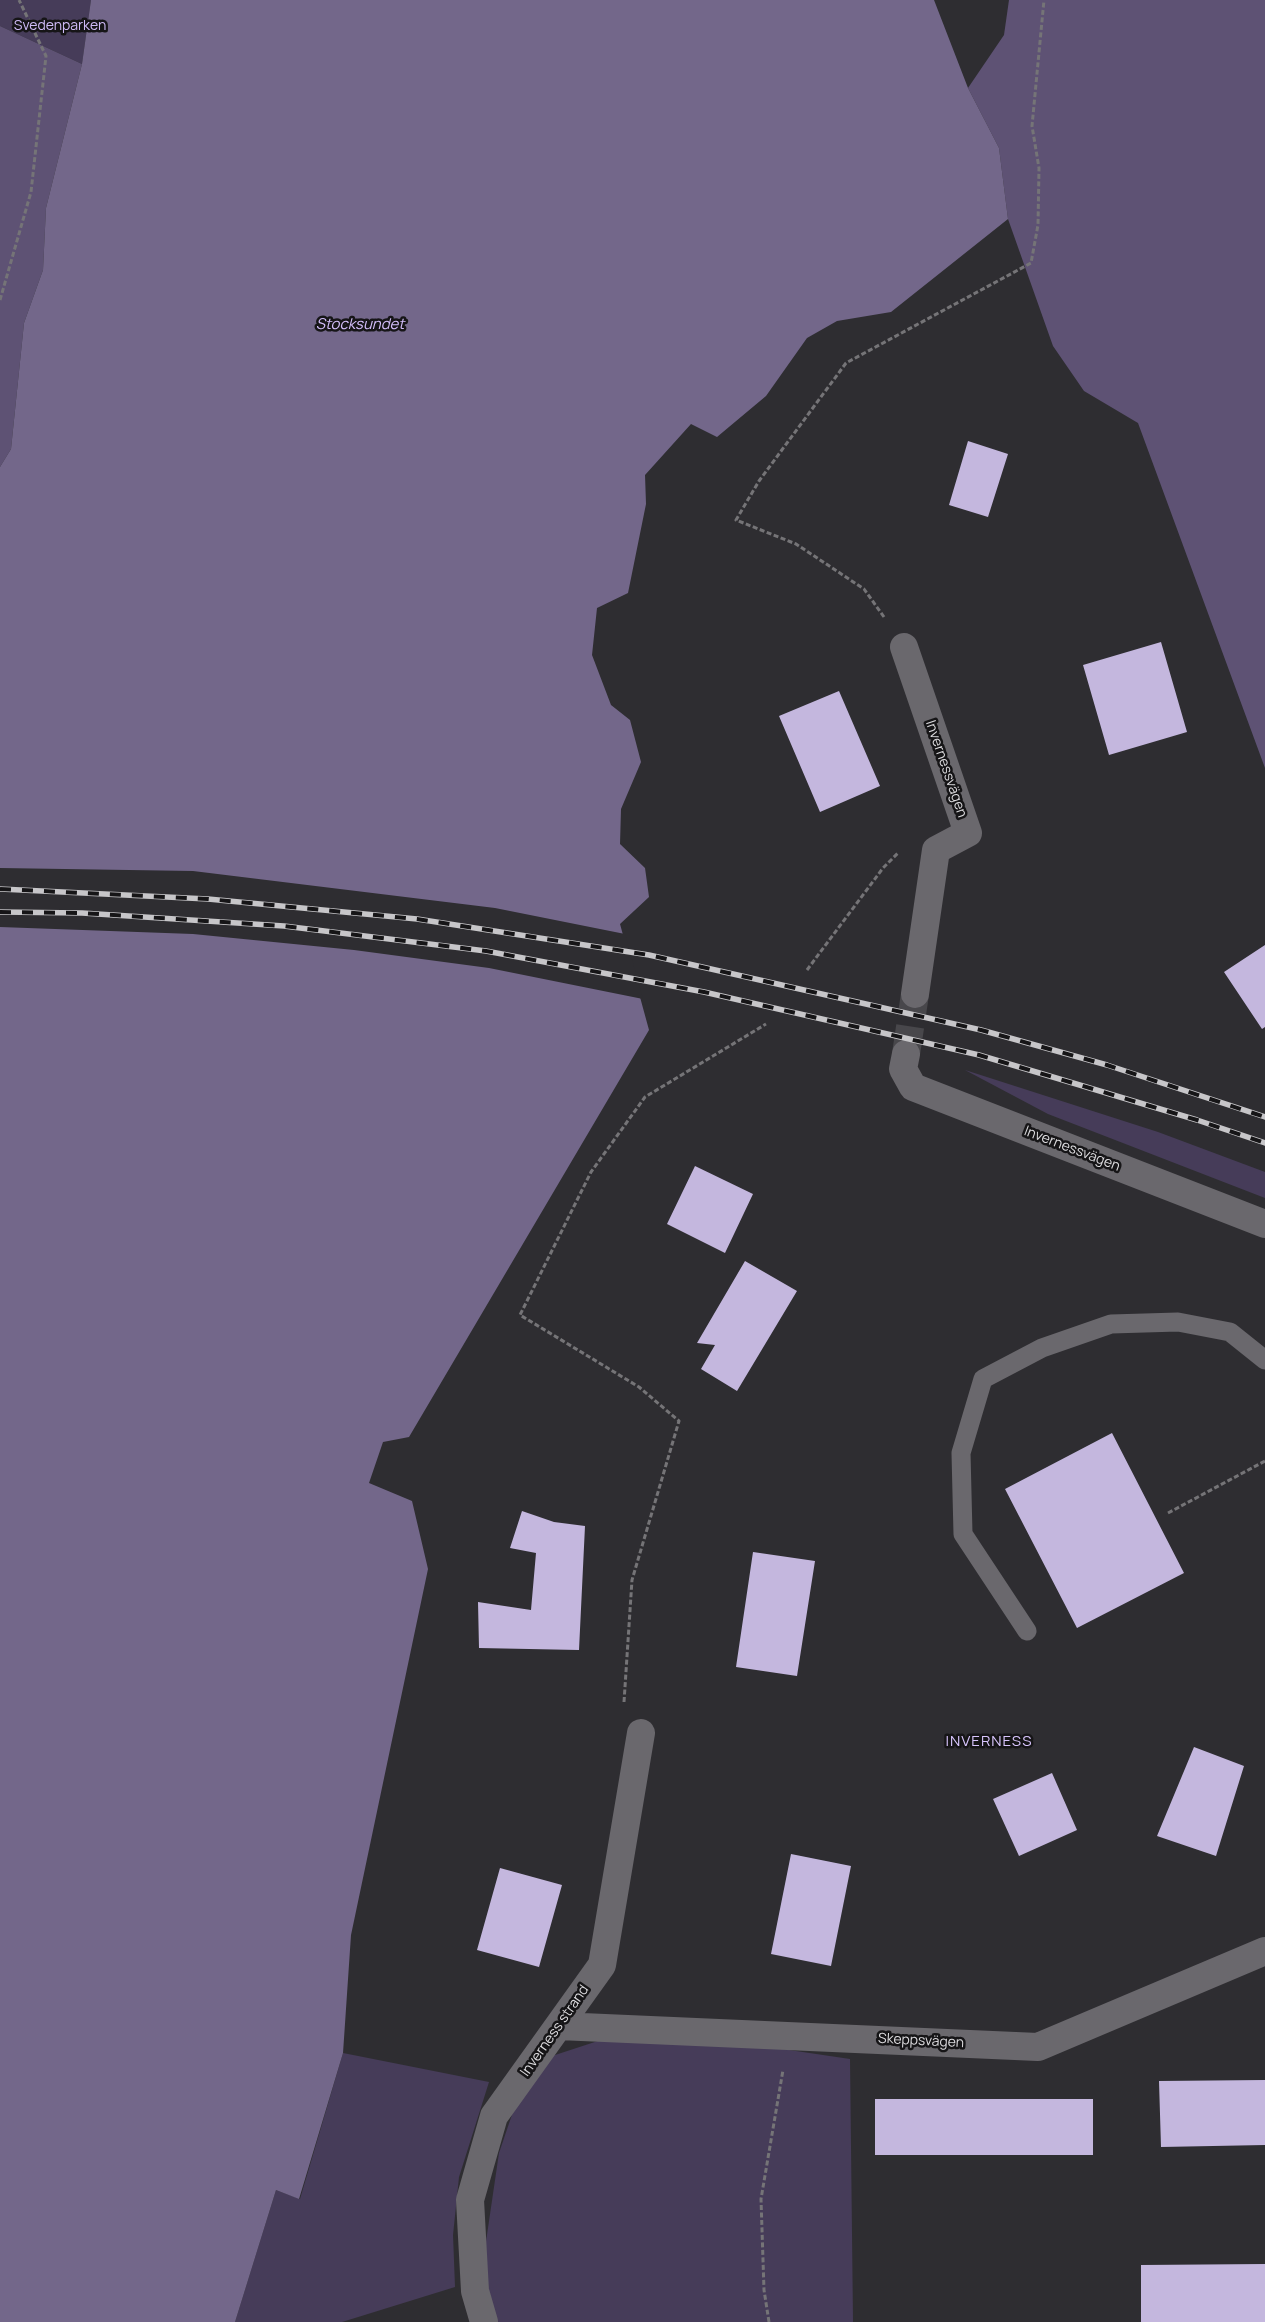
<!DOCTYPE html>
<meta charset="utf-8">
<style>
body{margin:0}
canvas{display:block;background:#2e2d31}
</style>
<canvas width="1265" height="2322"></canvas>
<script>
const ctx = document.querySelector('canvas').getContext('2d');
ctx.lineJoin = 'round';
function fillPath(path, color) { ctx.fillStyle = color; ctx.fill(path, 'evenodd'); }
const poly = rows => new Path2D(rows.map(r => 'M' + r).join(''));
function stroke(path, color, width, dash) { ctx.strokeStyle = color; ctx.lineWidth = width; ctx.lineCap = dash ? 'butt' : 'round'; ctx.setLineDash(dash || []); ctx.stroke(path); }
function write(font, color, halo, rows, align = 'center') {
  ctx.font = font + ' Manrope,sans-serif'; ctx.lineWidth = 5; ctx.setLineDash([]); ctx.textBaseline = 'middle'; ctx.strokeStyle = halo; ctx.fillStyle = color; for (const [text, x, y, turn = 0] of rows) {
    ctx.save(); ctx.translate(x, y); ctx.rotate((+turn || 0) * Math.PI / 180); ctx.textAlign = isNaN(turn) ? turn : align; if (halo) ctx.strokeText(text, 0, 0); ctx.fillText(text, 0, 0); ctx.restore();
  }
}
fillPath(poly([
 [0,0,91,0,82,64,0,26],
 [965,1070,1158,1132,1265,1172,1265,1198,1048,1114],
 [604,2039,762,2046,850,2059,853,2322,495,2322,483,2262,499,2153,519,2094,549,2057],
 [343,2053,489,2082,459,2177,453,2235,455,2287,342,2322,235,2322,276,2190,300,2199]
]), '#463c59');
fillPath(poly([
 [1009,0,1265,0,1265,768,1138,423,1084,391,1053,346,1008,219,999,148,968,88,1004,35],
 [0,26,82,64,46,208,43,270,24,323,11,449,0,467]
]), '#5e5274');
fillPath(poly([
 [91,0,934,0,968,88,999,148,1008,219,891,312,837,321,807,338,766,396,717,437,691,424,645,475,646,504,628,593,597,608,592,655,611,705,630,720,641,762,621,809,620,844,645,868,649,897,620,924,649,1030,409,1437,383,1442,369,1483,412,1501,428,1569,351,1935,343,2053,299,2199,276,2190,235,2322,0,2322,0,467,11,449,24,323,43,270,46,208,82,64]
]), '#73678a');
fillPath(poly([
 [0,868,193,871,495,908,625,934,643,999,489,968,354,950,193,934,0,927]
]), '#2e2d31');
fillPath(poly([
 [968,441,1008,454,988,517,949,505],
 [1161,642,1187,732,1109,755,1083,665],
 [839,691,880,786,820,812,779,716],
 [1265,945,1265,1027,1262,1029,1224,972],
 [695,1166,753,1194,725,1253,667,1224],
 [745,1261,797,1291,737,1391,701,1369,715,1345,697,1343],
 [1112,1433,1184,1573,1077,1628,1005,1489],
 [522,1511,554,1522,585,1526,579,1650,479,1648,478,1602,531,1610,536,1553,510,1548],
 [753,1552,815,1561,797,1676,736,1667],
 [1194,1747,1244,1766,1216,1856,1157,1836],
 [1052,1773,1077,1830,1019,1856,993,1799],
 [791,1854,851,1866,831,1966,771,1954],
 [500,1868,562,1885,539,1967,477,1950],
 [1265,2080,1265,2145,1161,2147,1159,2081],
 [875,2099,1093,2099,1093,2155,875,2155],
 [1265,2264,1265,2322,1141,2322,1141,2265]
]), '#c4b7de');
stroke(poly([
 [906,1054,915,994]
]), '#48474b', 28, [28, 14]);
stroke(poly([
 [0,300,31,192,46,56,19,0],
 [884,617,864,589,796,544,736,520,759,481,846,363,1031,263,1038,225,1039,168,1032,126,1044,0],
 [807,970,883,868,899,852],
 [1168,1513,1265,1461],
 [624,1702,632,1580,679,1421,639,1387,520,1315,591,1172,645,1097,766,1024],
 [769,2322,764,2290,761,2199,783,2070]
]), '#757477', 3, [5, 2.5]);
stroke(poly([
 [1027,1631,963,1534,961,1453,983,1379,1042,1348,1111,1324,1178,1322,1230,1332,1265,1360]
]), '#6a686d', 19);
stroke(poly([
 [904,647,968,833,936,850,915,994],
 [906,1054,903,1069,913,1087,1265,1224],
 [559,2026,1038,2047,1265,1951],
 [484,2322,475,2291,470,2200,494,2116,602,1965,641,1733]
]), '#6a686d', 28);
const rail = poly([
 [0,889,208,899,417,919,649,955,981,1030,1107,1065,1265,1117],
 [0,912,82,913,284,926,486,951,704,992,979,1055,1197,1120,1265,1143]
]);
stroke(rail, '#c7c6c9', 5.5);
stroke(rail, '#161517', 4, [11]);
write('14px', '#cfbbf7', '#161517', [
 ["Svedenparken",60,26]
]);
write('14px', '#dcdbde', '#161517', [
 ["Invernessvägen",946,769,71],
 ["Invernessvägen",1072,1149,21],
 ["Inverness strand",555,2031,-55],
 ["Skeppsvägen",921,2041,3]
]);
write('italic 15px', '#d3befa', '#161517', [
 ["Stocksundet",360,325]
]);
ctx.letterSpacing = '1px';
write('15px', '#d8c5fd', '#161517', [
 ["INVERNESS",989,1742]
]);
ctx.letterSpacing = '0px';
</script>
